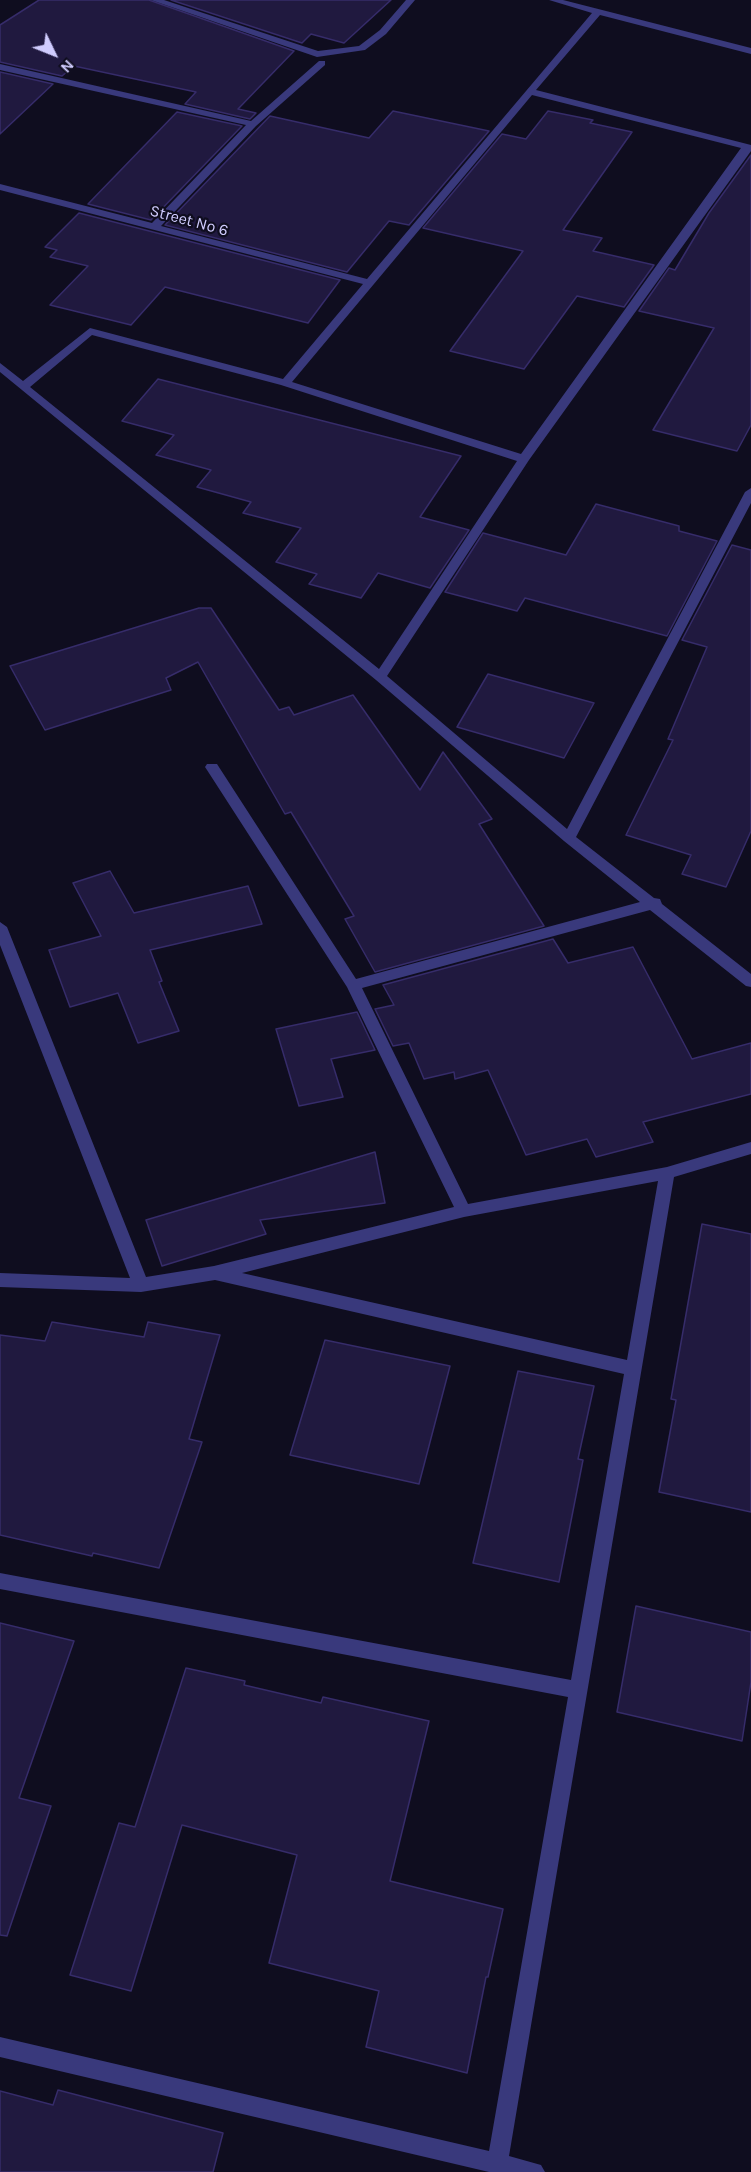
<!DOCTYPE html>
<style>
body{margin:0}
#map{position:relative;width:751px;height:2172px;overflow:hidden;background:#0f0d1f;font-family:Karla,sans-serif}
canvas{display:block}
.north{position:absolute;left:24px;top:24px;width:60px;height:60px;-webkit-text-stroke:4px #0f0d1f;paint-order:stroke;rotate:133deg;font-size:16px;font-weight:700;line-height:24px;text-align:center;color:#d0ccfe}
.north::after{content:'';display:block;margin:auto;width:21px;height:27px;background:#d0ccfe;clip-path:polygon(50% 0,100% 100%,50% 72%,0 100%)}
</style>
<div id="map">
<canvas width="751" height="2172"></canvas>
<div class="north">N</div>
</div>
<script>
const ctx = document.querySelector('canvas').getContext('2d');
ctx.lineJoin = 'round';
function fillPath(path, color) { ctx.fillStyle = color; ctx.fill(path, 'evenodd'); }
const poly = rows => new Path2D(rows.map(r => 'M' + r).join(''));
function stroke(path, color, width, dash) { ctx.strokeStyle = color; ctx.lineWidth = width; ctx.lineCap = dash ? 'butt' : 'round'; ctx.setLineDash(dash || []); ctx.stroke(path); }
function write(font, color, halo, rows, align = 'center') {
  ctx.font = font + ' Karla,sans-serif'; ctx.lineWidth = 4.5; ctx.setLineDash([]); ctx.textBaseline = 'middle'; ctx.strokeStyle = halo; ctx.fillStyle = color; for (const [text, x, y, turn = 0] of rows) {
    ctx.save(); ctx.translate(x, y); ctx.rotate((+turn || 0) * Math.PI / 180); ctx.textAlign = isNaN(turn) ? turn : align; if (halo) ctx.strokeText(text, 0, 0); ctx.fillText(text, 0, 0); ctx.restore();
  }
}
const building = poly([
 [39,0,149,0,294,51,238,109,256,113,250,119,185,104,196,92,74,66,62,76,0,62,0,25,39,0],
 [171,0,391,0,344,43,311,34,302,43,171,0],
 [0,72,53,84,0,134,0,72],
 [393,111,489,131,409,225,389,221,347,272,165,225,270,116,369,138,393,111],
 [548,111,593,120,590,123,632,132,563,230,602,238,593,251,654,265,624,307,577,296,524,369,450,351,523,251,423,228,502,134,526,139,548,111],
 [177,112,242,126,151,220,88,204,177,112],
 [751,155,751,425,737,451,653,430,714,328,639,311,669,268,675,270,709,213,751,155],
 [79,213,340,280,308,323,165,287,131,325,50,305,88,266,50,257,57,250,45,247,79,213],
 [158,379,461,456,420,517,469,530,430,588,378,573,361,598,309,584,317,574,276,562,301,528,243,513,251,502,197,487,211,470,156,455,174,435,122,421,158,379],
 [596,504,679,526,679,531,717,541,667,636,525,598,517,611,445,592,483,533,566,555,596,504],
 [732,545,751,550,751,831,726,887,682,874,691,855,626,835,673,740,668,739,707,647,682,640,732,545],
 [199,608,211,608,279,710,289,707,294,715,353,695,420,790,443,752,492,819,479,824,544,926,375,972,345,919,354,916,291,812,285,814,198,662,166,678,171,690,45,730,10,666,199,608],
 [488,674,594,703,564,758,457,727,488,674],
 [110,871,134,913,248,886,262,924,150,950,162,981,159,982,179,1031,138,1043,118,993,70,1007,49,950,101,936,73,883,110,871],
 [553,939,568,963,633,947,692,1059,751,1043,751,1094,643,1122,653,1142,596,1157,587,1139,526,1155,488,1070,455,1079,454,1072,424,1079,409,1043,393,1046,375,1009,394,1005,383,985,553,939],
 [357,1012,375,1050,331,1059,343,1097,299,1106,276,1029,357,1012],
 [375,1152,385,1203,260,1220,266,1234,162,1266,146,1220,375,1152],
 [702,1224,751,1234,751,1512,659,1492,676,1400,671,1399,702,1224],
 [52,1322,144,1337,148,1322,220,1335,189,1439,202,1442,159,1568,93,1553,92,1556,0,1535,0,1335,45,1341,52,1322],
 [325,1340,450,1366,419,1484,290,1455,325,1340],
 [518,1371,594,1386,578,1459,583,1460,559,1582,473,1563,518,1371],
 [636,1606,751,1632,751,1682,742,1741,617,1712,636,1606],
 [0,1623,74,1641,19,1798,51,1806,7,1936,0,1935,0,1623],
 [186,1668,245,1681,244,1685,321,1703,323,1697,429,1721,390,1881,503,1909,488,1977,486,1977,467,2073,366,2047,379,1991,269,1963,297,1855,182,1825,131,1991,70,1975,119,1823,135,1827,186,1668],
 [58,2090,223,2133,213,2172,0,2172,0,2091,53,2105,58,2090]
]);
fillPath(building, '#20193f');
stroke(building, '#362c6a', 1.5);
fillPath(poly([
 [151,0,164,0,318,51,359,46,380,30,406,0,415,0,386,34,365,50,317,57,151,0],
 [549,0,563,0,751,48,751,54,600,15,536,90,751,145,751,151,529,460,387,676,567,829,745,492,751,488,751,503,576,837,654,898,660,899,662,904,751,974,751,987,746,986,650,910,362,988,468,1204,667,1167,751,1142,751,1154,674,1177,509,2156,541,2165,545,2172,489,2172,0,2057,0,2037,489,2151,568,1697,0,1589,0,1573,571,1680,624,1374,215,1280,141,1292,0,1287,0,1273,130,1278,0,945,0,922,7,927,146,1277,214,1266,454,1207,347,987,207,770,205,767,207,764,217,764,356,979,640,902,564,841,376,680,0,372,0,363,23,381,90,328,283,379,363,284,0,190,0,184,152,223,246,125,0,70,0,64,251,121,319,61,325,61,325,65,256,126,161,226,367,279,592,13,549,0],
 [532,95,741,148,521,454,292,382,532,95],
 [92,335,281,385,517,461,379,669,30,387,92,335],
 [658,1181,627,1360,242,1273,464,1217,658,1181]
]), '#39397c');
write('16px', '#d0ccfe', '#0f0d1f', [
 ["Street No 6",189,221,15]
]);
</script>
